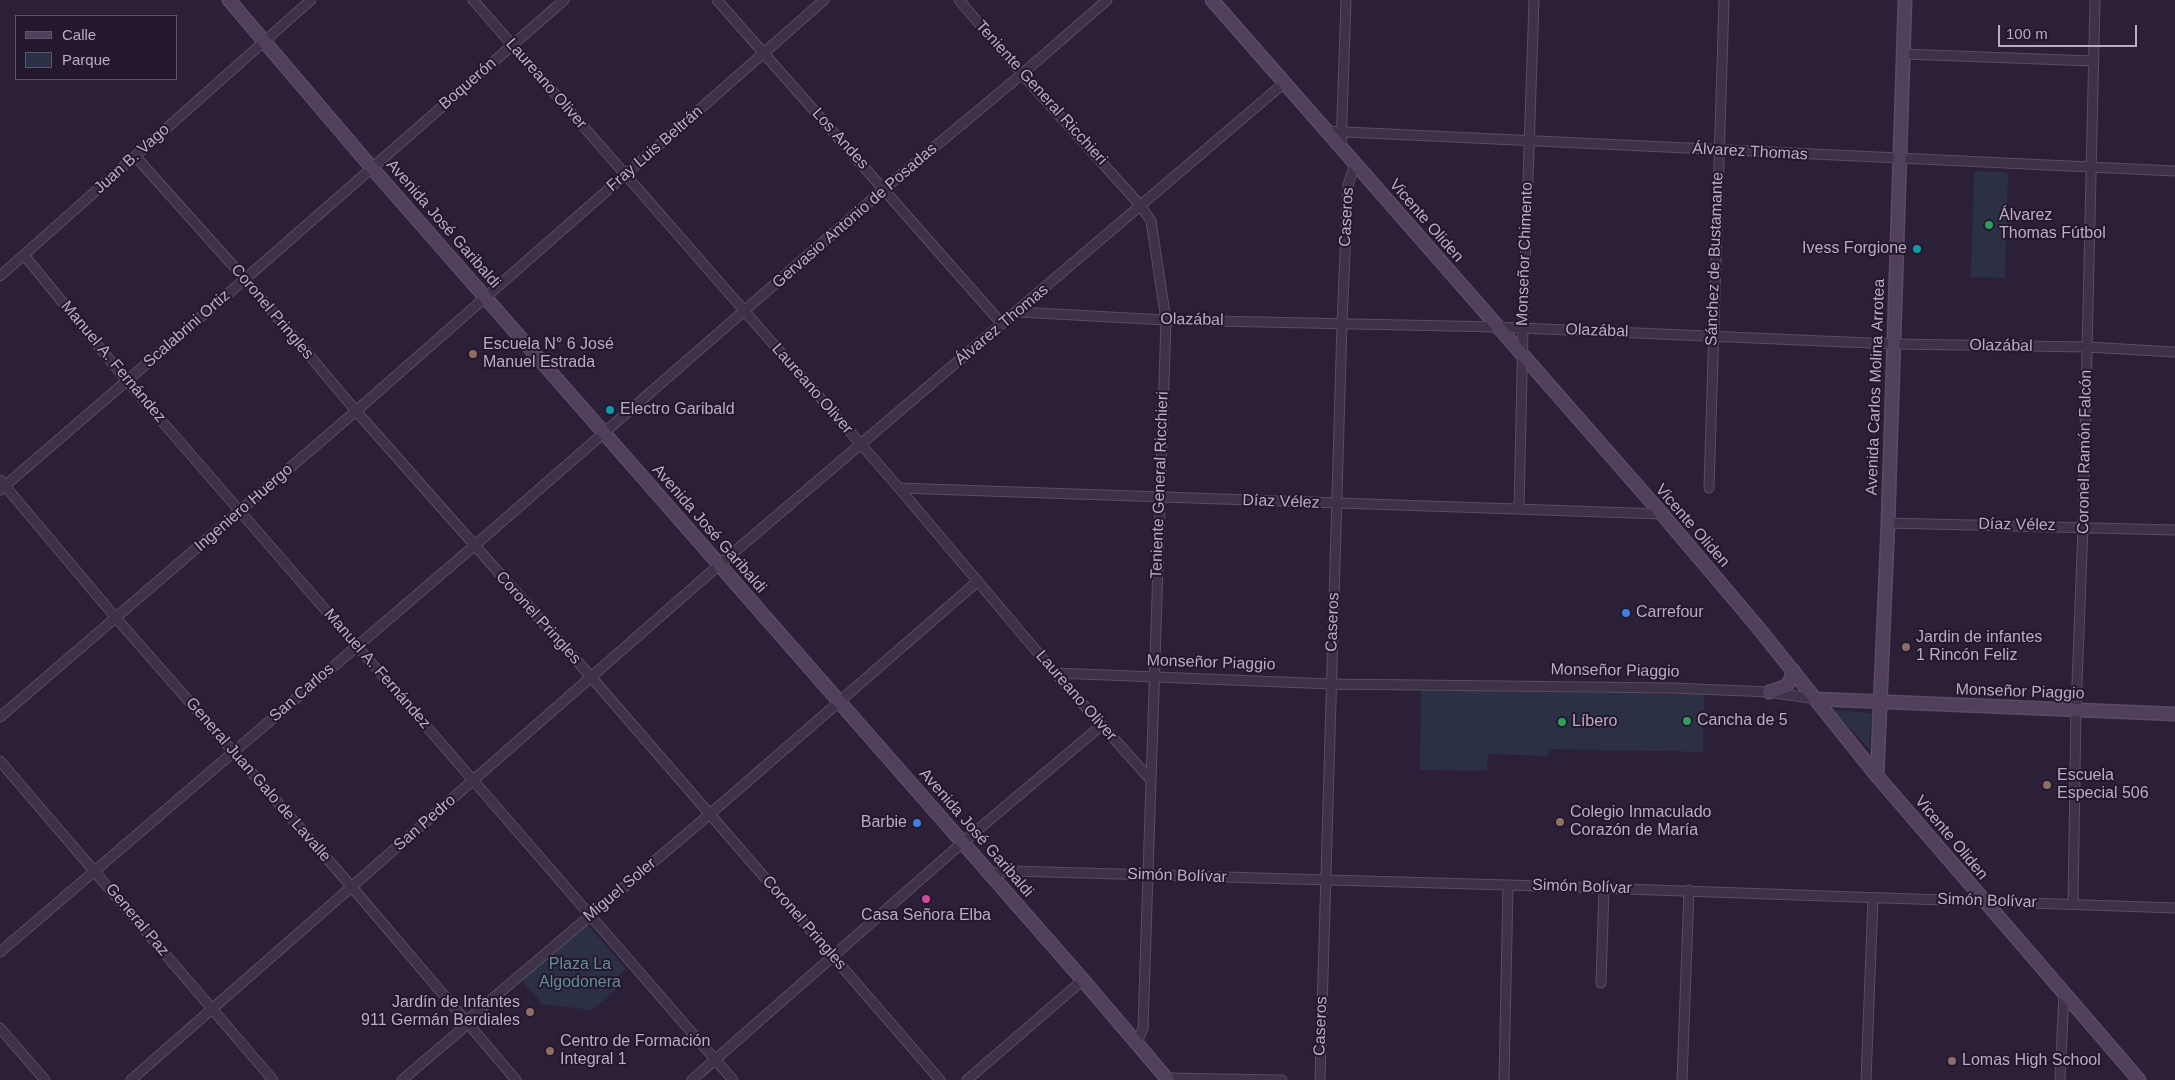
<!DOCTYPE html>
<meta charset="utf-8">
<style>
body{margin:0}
#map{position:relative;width:2175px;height:1080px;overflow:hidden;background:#2c1f38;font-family:Arial,sans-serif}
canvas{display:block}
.legend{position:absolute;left:15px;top:15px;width:162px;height:65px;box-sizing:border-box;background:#23182d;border:1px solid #5f536a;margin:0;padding:6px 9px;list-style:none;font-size:15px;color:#baacc5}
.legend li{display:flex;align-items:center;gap:10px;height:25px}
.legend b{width:25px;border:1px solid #5f536a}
.scale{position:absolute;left:1998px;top:25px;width:139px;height:22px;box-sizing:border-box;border:2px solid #baacc5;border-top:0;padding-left:6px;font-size:15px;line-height:18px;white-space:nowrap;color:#baacc5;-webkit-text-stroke:4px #23182d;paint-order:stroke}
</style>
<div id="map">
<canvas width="2175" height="1080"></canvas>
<ul class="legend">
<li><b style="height:6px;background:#50405c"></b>Calle</li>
<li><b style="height:14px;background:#2b3046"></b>Parque</li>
</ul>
<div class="scale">100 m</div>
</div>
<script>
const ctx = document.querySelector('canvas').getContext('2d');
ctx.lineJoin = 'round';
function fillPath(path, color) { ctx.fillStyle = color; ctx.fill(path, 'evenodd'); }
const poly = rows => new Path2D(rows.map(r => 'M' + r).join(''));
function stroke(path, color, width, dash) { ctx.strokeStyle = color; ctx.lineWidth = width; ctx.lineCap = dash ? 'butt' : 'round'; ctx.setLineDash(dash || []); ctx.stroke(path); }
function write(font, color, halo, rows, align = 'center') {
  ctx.font = font + ' Arial,sans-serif'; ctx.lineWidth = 4; ctx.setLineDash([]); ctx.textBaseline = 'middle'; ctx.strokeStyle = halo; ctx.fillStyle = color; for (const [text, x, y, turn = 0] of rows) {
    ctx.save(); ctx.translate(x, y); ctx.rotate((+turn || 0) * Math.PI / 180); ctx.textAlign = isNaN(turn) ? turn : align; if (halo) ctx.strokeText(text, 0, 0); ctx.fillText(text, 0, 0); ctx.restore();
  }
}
fillPath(poly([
 [1974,171,2008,172,2005,278,1971,277],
 [1421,690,1704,694,1703,752,1549,749,1548,756,1488,754,1487,771,1420,770],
 [1833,710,1872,713,1869,749],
 [584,926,589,926,626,969,614,980,619,987,592,1010,542,1004,521,979]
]), '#2b3046');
const street = poly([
 [473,0,899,488,1055,673,1150,779],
 [717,0,1002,324],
 [959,0,1022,74,1140,205,1151,221,1166,320,1143,1028,1137,1043],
 [1903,54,2093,61],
 [1325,131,2175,171],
 [1341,148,1346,0],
 [135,156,245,279,356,411,592,678,940,1080],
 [24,255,127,381,733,1080],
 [0,276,311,0],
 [1018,312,1166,320,1497,327,1893,344,2087,347,2175,352],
 [0,480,116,618,351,886,516,1080],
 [899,488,1662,514],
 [1709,488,1724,0],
 [0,490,245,279,564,0],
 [1519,508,1523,329,1534,0],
 [1888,523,2175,530],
 [1055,673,1332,684,1673,688,1769,692,1816,699],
 [0,717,356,411,824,0],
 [0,761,273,1080],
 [989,874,1011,871,1508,885,2175,908],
 [2073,904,2076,710,2083,527,2095,0],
 [0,952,474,546,884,189,1022,74,1107,0],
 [1601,983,1604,888],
 [0,1028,45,1080],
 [1166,1078,1282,1080],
 [131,1080,719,565,1284,83],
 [402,1080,461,1030,472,1016,710,814,978,581],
 [692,1080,962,843,1102,725],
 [967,1080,1083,980],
 [1320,1080,1342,323,1348,185,1355,164],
 [1504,1080,1508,885],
 [1682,1080,1689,890],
 [1866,1080,1873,898],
 [2060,1080,2064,993]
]);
const secondary = poly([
 [229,0,372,168,1083,980,1168,1080],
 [1212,0,1662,514,1756,625,1877,776,2139,1080],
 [1769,692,1785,687,1790,681,1793,670],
 [1817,699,2175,714],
 [1877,776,1888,523,1905,0]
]);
stroke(street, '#594d63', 11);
stroke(secondary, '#594d63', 15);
stroke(street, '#3e3248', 9);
stroke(secondary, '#50405c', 12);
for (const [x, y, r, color] of [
 [1989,225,5,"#2e9e5b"],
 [1917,249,5,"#0f9aa8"],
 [473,354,5,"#8d6e63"],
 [610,410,5,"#0f9aa8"],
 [1626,613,5,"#3f7fe0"],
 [1906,647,5,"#8d6e63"],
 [1687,721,5,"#2e9e5b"],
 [1562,722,5,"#2e9e5b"],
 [2047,785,5,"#8d6e63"],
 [1560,822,5,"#8d6e63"],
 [917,823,5,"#3f7fe0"],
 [926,899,5,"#d1479c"],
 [530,1012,5,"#8d6e63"],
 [550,1051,5,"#8d6e63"],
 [1952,1061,5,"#8d6e63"]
]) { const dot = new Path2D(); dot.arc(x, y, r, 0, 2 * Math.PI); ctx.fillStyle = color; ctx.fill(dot); stroke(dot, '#23182d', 2); }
write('16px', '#baacc5', '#23182d', [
 ["Boquerón",468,84,-41],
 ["Laureano Oliver",546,84,49],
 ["Teniente General Ricchieri",1041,93,48],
 ["Los Andes",840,139,48],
 ["Fray Luis Beltrán",655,149,-41],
 ["Álvarez Thomas",1750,152,3],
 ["Juan B. Vago",132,159,-42],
 ["Gervasio Antonio de Posadas",855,216,-41],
 ["Caseros",1347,217,-87],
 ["Vicente Oliden",1426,221,49],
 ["Avenida José Garibaldi",443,224,49],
 ["Monseñor Chimento",1525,254,-88],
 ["Sánchez de Bustamante",1715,259,-88],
 ["Coronel Pringles",272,312,50],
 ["Olazábal",1192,320,1],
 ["Álvarez Thomas",1002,325,-40],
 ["Scalabrini Ortiz",187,329,-41],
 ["Olazábal",1597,331,2],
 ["Olazábal",2001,346,1],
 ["Manuel A. Fernández",113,362,50],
 ["Avenida Carlos Molina Arrotea",1876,387,-88],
 ["Laureano Oliver",812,389,49],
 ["Coronel Ramón Falcón",2085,452,-89],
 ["Teniente General Ricchieri",1160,485,-88],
 ["Díaz Vélez",1281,502,2],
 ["Ingeniero Huergo",244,508,-41],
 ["Díaz Vélez",2017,525,1],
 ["Vicente Oliden",1692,526,49],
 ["Avenida José Garibaldi",709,529,49],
 ["Coronel Pringles",538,618,48],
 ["Caseros",1333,622,-88],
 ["Monseñor Piaggio",1211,663,2],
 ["Manuel A. Fernández",377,669,49],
 ["Monseñor Piaggio",1615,671,1],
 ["Monseñor Piaggio",2020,692,2],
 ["San Carlos",302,693,-41],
 ["Laureano Oliver",1076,696,49],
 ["General Juan Galo de Lavalle",258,780,49],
 ["San Pedro",425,823,-41],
 ["Avenida José Garibaldi",976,833,49],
 ["Vicente Oliden",1951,838,50],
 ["Simón Bolívar",1177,876,2],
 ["Simón Bolívar",1582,887,2],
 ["Miguel Soler",620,890,-40],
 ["Simón Bolívar",1987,901,2],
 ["General Paz",137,920,50],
 ["Coronel Pringles",804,923,49],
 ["Caseros",1321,1026,-88]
]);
write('16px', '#baacc5', '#23182d', [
 ["Álvarez",1999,216],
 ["Thomas Fútbol",1999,234],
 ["Ivess Forgione",1907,249,"right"],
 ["Escuela N° 6 José",483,345],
 ["Manuel Estrada",483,363],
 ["Electro Garibald",620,410],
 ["Carrefour",1636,613],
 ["Jardin de infantes",1916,638],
 ["1 Rincón Feliz",1916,656],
 ["Cancha de 5",1697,721],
 ["Líbero",1572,722],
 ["Escuela",2057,776],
 ["Especial 506",2057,794],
 ["Colegio Inmaculado",1570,813],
 ["Corazón de María",1570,831],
 ["Barbie",907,823,"right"],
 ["Casa Señora Elba",926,916,"center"],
 ["Jardín de Infantes",520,1003,"right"],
 ["911 Germán Berdiales",520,1021,"right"],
 ["Centro de Formación",560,1042],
 ["Integral 1",560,1060],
 ["Lomas High School",1962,1061]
], 'left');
write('16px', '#638e96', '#23182d', [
 ["Plaza La",580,965],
 ["Algodonera",580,983]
]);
</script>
